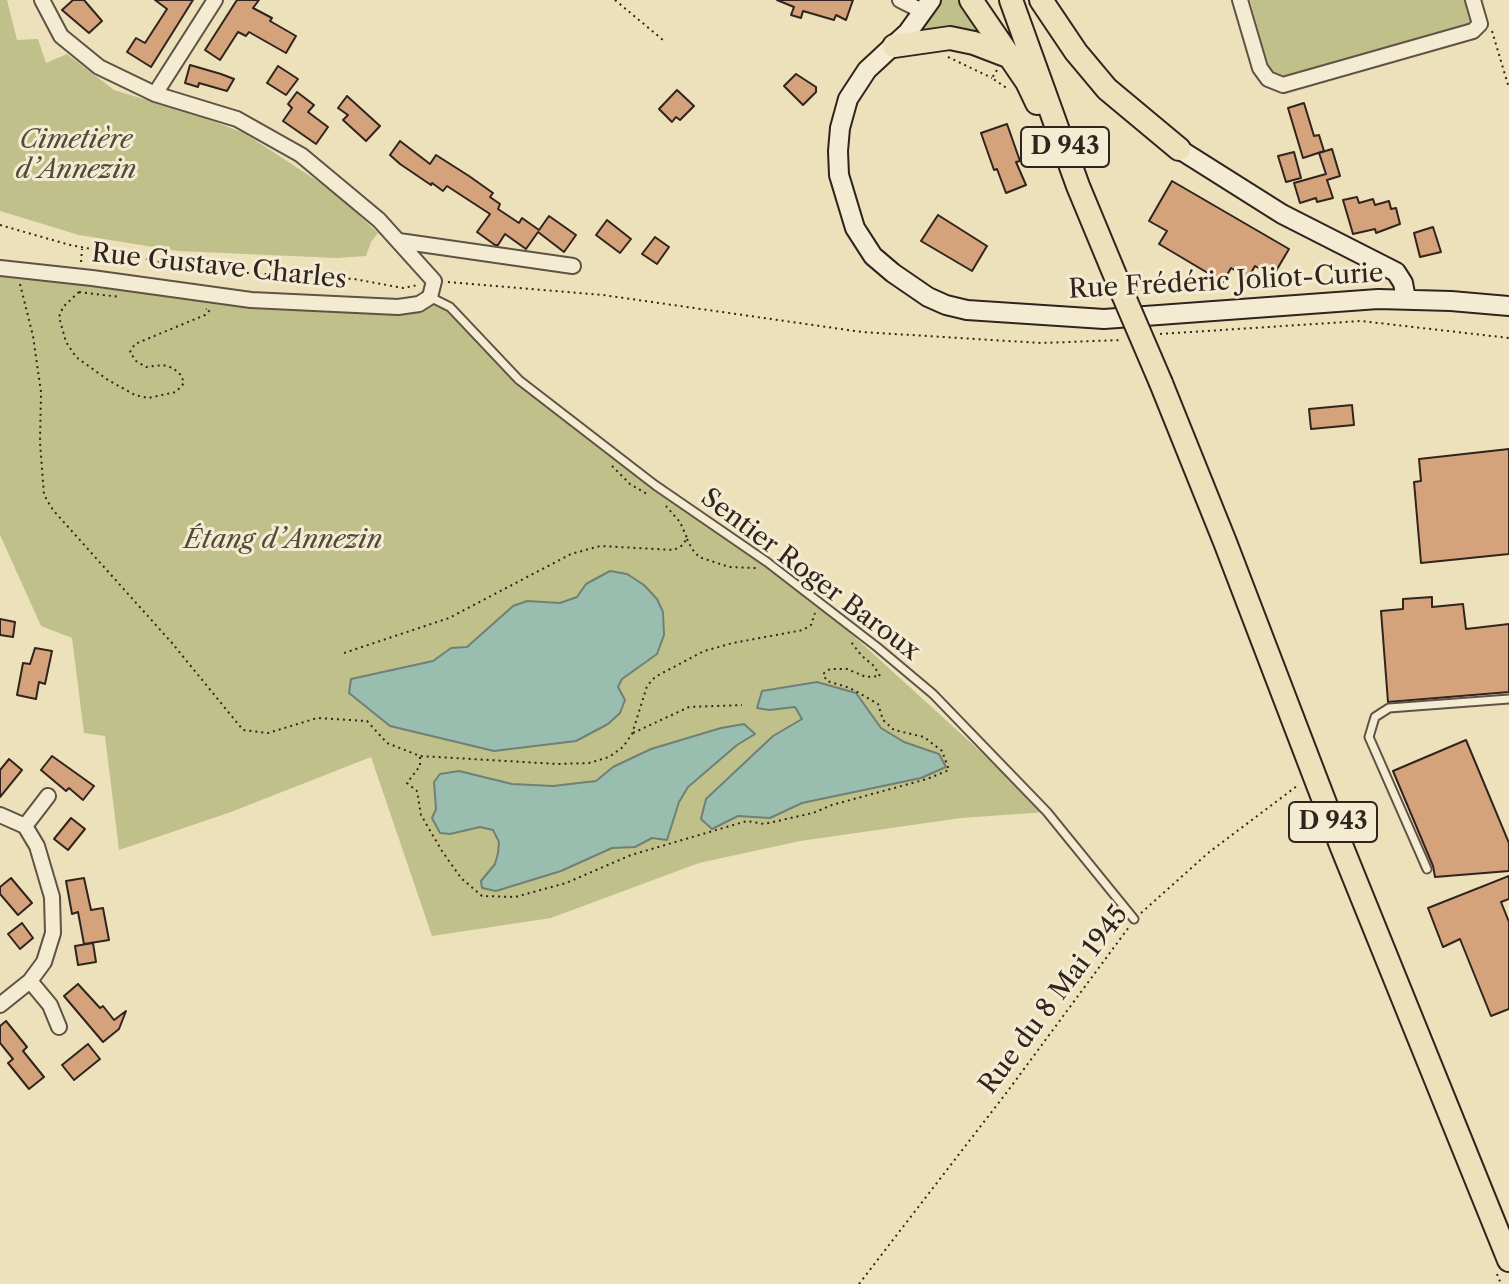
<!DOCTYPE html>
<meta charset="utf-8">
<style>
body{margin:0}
canvas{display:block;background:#ece1ba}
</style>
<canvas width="1509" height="1284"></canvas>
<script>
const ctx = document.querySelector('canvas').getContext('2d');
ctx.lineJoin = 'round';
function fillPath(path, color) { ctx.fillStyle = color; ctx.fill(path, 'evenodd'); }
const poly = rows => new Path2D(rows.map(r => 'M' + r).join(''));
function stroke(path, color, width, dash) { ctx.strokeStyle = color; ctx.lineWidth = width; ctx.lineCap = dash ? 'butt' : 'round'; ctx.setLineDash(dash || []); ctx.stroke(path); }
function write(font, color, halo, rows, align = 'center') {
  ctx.font = font + ' "Libre Caslon Text",serif'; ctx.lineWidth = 6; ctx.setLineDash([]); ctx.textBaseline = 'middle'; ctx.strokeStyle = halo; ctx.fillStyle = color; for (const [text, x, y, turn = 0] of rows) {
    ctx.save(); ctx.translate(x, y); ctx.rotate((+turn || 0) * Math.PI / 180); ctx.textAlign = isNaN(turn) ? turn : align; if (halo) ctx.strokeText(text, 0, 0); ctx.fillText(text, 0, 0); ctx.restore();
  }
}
fillPath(poly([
 [0,0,7,0,17,40,38,39,46,63,67,54,114,90,205,118,244,133,333,191,378,233,371,242,366,256,337,258,178,251,79,235,0,211],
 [942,0,963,0,999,47,916,36],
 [1250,0,1468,0,1475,23,1281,78,1269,70],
 [0,269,293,308,433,298,519,380,814,600,1047,812,961,818,800,841,699,863,551,918,432,936,371,757,231,812,119,850,105,736,84,733,72,638,41,626,0,535]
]), '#c0c08a');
const water = poly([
 [610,571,627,574,644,585,657,599,663,612,664,635,657,654,622,679,618,687,625,700,620,713,608,724,576,741,494,751,390,726,349,693,351,679,433,661,451,648,467,647,513,606,527,601,560,603,577,597,586,584,610,571],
 [817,682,856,693,881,728,904,742,939,754,946,767,921,778,802,803,770,818,738,816,712,829,701,819,706,799,773,736,802,719,795,707,769,710,757,708,762,691,817,682],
 [744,724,755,734,737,745,688,787,679,802,667,840,652,838,635,847,612,848,561,871,496,891,482,888,481,881,495,864,498,853,499,842,493,830,480,827,450,834,440,833,432,818,436,809,434,782,440,774,459,771,512,784,553,786,596,781,613,767,651,749,721,728,744,724]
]);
fillPath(water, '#99beaf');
stroke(water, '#6f8075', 2);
const building = poly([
 [73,0,84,0,102,21,89,33,62,10,73,0],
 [155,0,193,0,151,67,127,52,136,38,145,43,167,9,155,0],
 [237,0,259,0,253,8,272,18,270,21,296,36,286,53,249,32,246,36,238,32,220,60,205,50,237,0],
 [777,0,853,0,846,20,836,15,834,20,803,11,801,18,791,15,794,7,777,0],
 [190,65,221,74,234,79,227,91,199,83,198,87,185,83,190,65],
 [278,66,298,79,286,95,267,83,278,66],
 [796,74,816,87,816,92,803,105,784,86,796,74],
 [677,90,694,106,680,120,676,117,672,122,659,109,677,90],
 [297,92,314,105,308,112,328,127,316,144,283,121,292,108,288,104,297,92],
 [347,96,380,126,366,141,343,120,348,115,338,108,347,96],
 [1304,103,1314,136,1319,135,1324,151,1303,158,1288,108,1304,103],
 [1007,124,1020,161,1016,162,1026,185,1006,193,997,169,994,170,981,133,1007,124],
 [400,141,430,164,436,155,469,176,493,193,490,197,500,204,498,209,519,223,522,218,539,230,549,216,576,235,564,252,538,232,526,249,505,234,498,245,495,245,477,232,490,214,447,186,443,191,432,183,431,185,400,164,390,155,400,141],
 [1332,149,1340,176,1327,180,1333,198,1317,202,1316,198,1300,203,1294,183,1326,174,1319,153,1332,149],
 [1294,152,1301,178,1286,182,1278,156,1294,152],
 [1172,181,1289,249,1273,276,1255,266,1248,278,1231,268,1223,282,1159,244,1167,231,1149,221,1172,181],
 [1357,197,1359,203,1373,199,1375,205,1389,201,1391,209,1396,208,1400,224,1376,233,1375,229,1353,234,1343,200,1357,197],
 [938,215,987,246,972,271,921,241,938,215],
 [607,220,631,239,620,253,596,235,607,220],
 [1433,227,1441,252,1420,257,1414,233,1433,227],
 [655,237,669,247,657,264,642,254,655,237],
 [1352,405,1354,425,1311,429,1309,409,1352,405],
 [1509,449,1509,554,1421,563,1414,482,1421,481,1419,459,1509,449],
 [1432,597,1432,607,1463,604,1466,629,1509,624,1509,692,1388,702,1381,611,1403,609,1403,599,1432,597],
 [0,619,15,622,13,637,0,635,0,619],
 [35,648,52,651,45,684,39,682,36,699,17,695,23,663,30,664,35,648],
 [1466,740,1509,843,1509,871,1435,877,1433,866,1393,771,1466,740],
 [52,756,94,786,83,800,69,788,66,791,41,770,52,756],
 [9,759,22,770,0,797,0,770,9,759],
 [71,818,85,829,68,850,54,839,71,818],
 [1509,876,1509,899,1501,902,1509,922,1509,1009,1491,1016,1460,939,1443,947,1428,908,1509,876],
 [11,878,32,903,18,915,0,894,0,887,11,878],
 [84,878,91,910,103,908,109,940,84,944,78,912,72,914,66,881,84,878],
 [22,923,33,938,20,949,8,934,22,923],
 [93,943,96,962,78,965,75,946,93,943],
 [78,984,100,1008,103,1006,114,1020,126,1011,119,1029,103,1042,64,996,78,984],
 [6,1021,27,1047,23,1051,44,1077,29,1089,8,1063,13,1059,0,1043,0,1026,6,1021],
 [88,1044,100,1059,74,1080,62,1065,88,1044]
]);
fillPath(building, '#d4a37b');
stroke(building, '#31231e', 2);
const lane = poly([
 [430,297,450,307,519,380,655,485,767,562,877,647,933,694,1047,812,1134,919],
 [1427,869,1369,737,1375,717,1389,708,1509,699]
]);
const street = poly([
 [900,0,924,12],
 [1240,0,1260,68,1268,79,1283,85,1473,31,1480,24,1473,0],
 [155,94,215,0],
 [399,241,573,266],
 [0,268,92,278,251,300,398,307,419,304,430,297,434,281,379,220,301,155,237,119,155,94,99,67,61,36,42,0],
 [0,815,25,826,37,846,52,897,53,933,44,962,30,981,0,1005],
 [25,826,48,796],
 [30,981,50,1005,59,1027]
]);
const secondary = poly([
 [931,0,908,32,867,70,848,99,840,128,838,151,839,175,855,228,873,256,893,273,928,297,946,305,967,310,1104,319,1378,299,1451,301,1509,306],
 [1179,149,1282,214,1396,272,1403,283,1406,299]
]);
const primary = poly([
 [971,0,1027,82,1037,103],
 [1011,0,1078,186,1122,292],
 [1041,0,1076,52,1107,89,1179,149],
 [894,46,950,38,974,43,1008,56],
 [1161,383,1225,542,1341,845,1509,1260]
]);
stroke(lane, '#605245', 11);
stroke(street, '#605245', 18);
stroke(secondary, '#31231e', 22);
stroke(primary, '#31231e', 26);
stroke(poly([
 [615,0,663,40],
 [1492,31,1509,88],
 [948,57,992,78],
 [997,70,992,78,1008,89],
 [0,225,70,245,211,271,354,279,403,288,418,285],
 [81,262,82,249],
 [448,282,603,295,862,332,1041,343,1122,340],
 [20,284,33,336,41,392,40,442,44,495,53,510,172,643,243,730,268,733,317,718,367,721,387,743,420,756,558,764,589,763,609,757,623,747,632,734,647,686,655,677,704,651,733,643,803,630,811,625,815,613],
 [79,292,63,307,59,317,66,342,76,357,108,380,135,395,148,398,176,392,184,383,181,375,173,368,163,365,146,367,136,361,130,352,135,344,205,315,210,310,206,309],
 [79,292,120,297],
 [1160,334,1361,321,1509,338],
 [612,466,630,484,647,494],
 [687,539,692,549,699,557,729,567,757,568],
 [344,653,449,618,571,554,600,546,674,550,683,545,687,538,680,522,666,506],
 [633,733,689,707,742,705],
 [420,757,420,766,407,783,417,791,421,815,442,851,461,878,482,896,515,897,566,883,631,855,747,821,764,824,813,813,832,805,927,779,949,770,942,751,924,737,894,730,883,720,878,704,850,688,827,681,823,674,830,669,847,669,866,677,880,676,874,666,862,656,851,642],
 [1141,913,1208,853,1297,786],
 [1497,1274,1501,1284],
 [859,1284,1007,1092,1129,927]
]), '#31231e', 2, [2, 4]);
stroke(lane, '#f3ecd2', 7);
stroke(street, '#f3ecd2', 14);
stroke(secondary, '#f3ecd2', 18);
stroke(primary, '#ece1ba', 22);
const primaryBridge = poly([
 [1122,292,1161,383]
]);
stroke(primaryBridge, '#31231e', 26, []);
stroke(primaryBridge, '#ece1ba', 22);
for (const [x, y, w] of [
 [1065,147,88],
 [1333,822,88]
]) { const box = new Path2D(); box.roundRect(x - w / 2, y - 20, w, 40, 6); ctx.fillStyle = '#f3ecd2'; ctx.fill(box); stroke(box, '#31231e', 2); }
write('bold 24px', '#31231e', null, [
 ["D 943",1065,147],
 ["D 943",1333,822]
]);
write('italic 26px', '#554a39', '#f3ecd2', [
 ["Cimetière",76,140],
 ["d’Annezin",76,170],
 ["Étang d’Annezin",283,540]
]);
write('26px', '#31231e', '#f3ecd2', [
 ["Rue Gustave Charles",219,267,6],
 ["Rue Frédéric Joliot-Curie",1226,282,-3],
 ["Sentier Roger Baroux",810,575,37],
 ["Rue du 8 Mai 1945",1054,1000,-53]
]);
</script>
